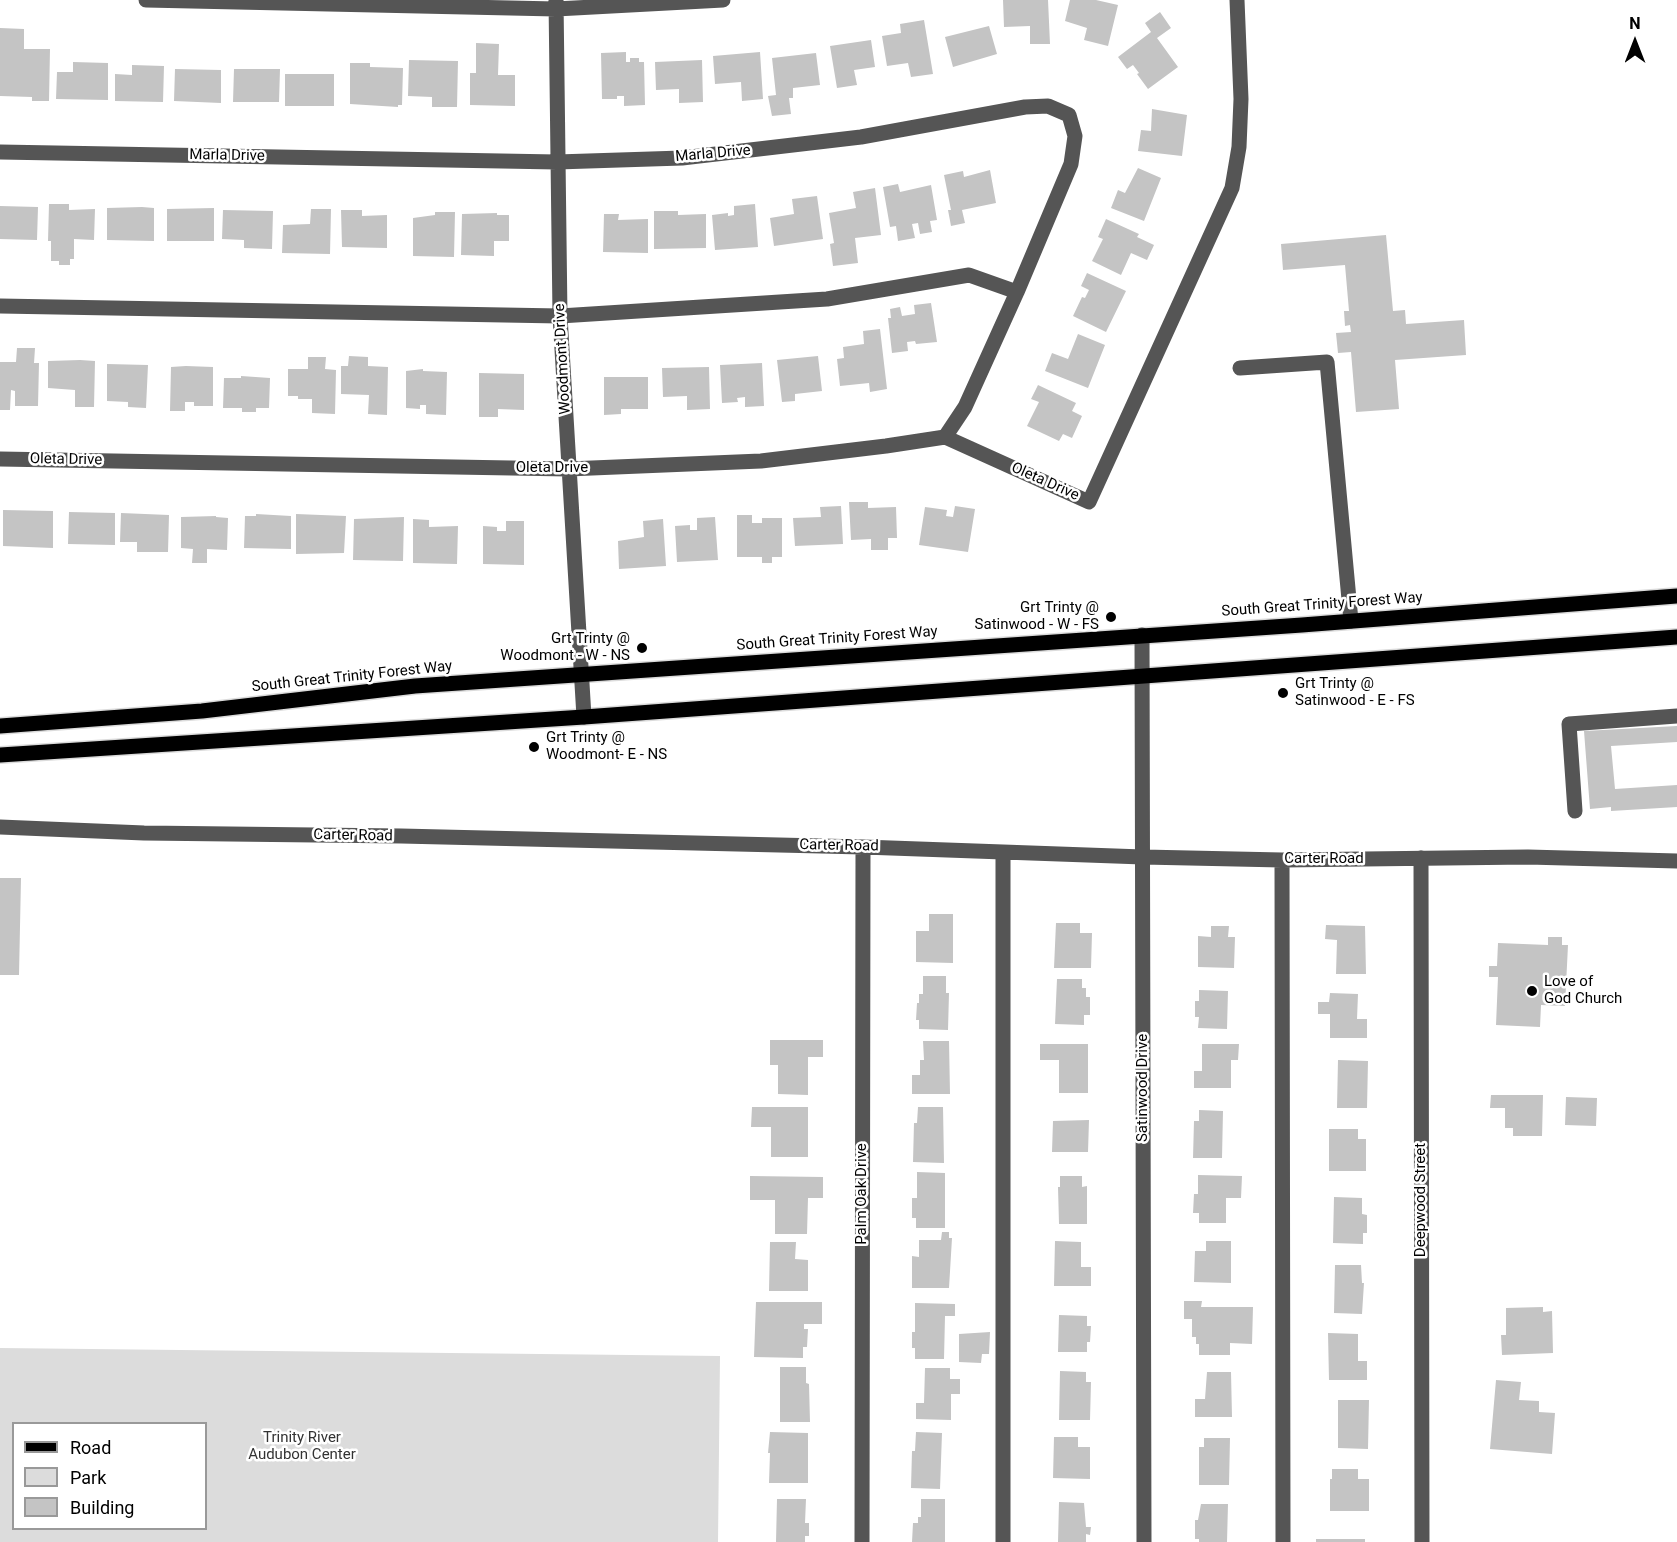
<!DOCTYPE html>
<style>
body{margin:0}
#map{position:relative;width:1677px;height:1542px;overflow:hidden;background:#fff;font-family:Roboto,sans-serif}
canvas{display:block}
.legend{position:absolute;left:12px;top:1422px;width:195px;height:108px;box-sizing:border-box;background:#fff;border:2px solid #999;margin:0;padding:8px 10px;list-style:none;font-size:18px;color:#000}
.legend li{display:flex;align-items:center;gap:12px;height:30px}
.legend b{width:30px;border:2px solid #999}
.north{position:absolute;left:1605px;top:12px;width:60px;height:60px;-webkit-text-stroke:4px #fff;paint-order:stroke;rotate:0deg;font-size:16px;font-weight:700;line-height:24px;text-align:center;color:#000}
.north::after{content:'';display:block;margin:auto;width:21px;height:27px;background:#000;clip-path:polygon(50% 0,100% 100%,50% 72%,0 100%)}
</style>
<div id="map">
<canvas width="1677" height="1542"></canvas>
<ul class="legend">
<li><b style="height:8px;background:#000"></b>Road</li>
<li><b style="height:16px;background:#dcdcdc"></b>Park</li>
<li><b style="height:16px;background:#c4c4c4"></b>Building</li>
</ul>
<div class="north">N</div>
</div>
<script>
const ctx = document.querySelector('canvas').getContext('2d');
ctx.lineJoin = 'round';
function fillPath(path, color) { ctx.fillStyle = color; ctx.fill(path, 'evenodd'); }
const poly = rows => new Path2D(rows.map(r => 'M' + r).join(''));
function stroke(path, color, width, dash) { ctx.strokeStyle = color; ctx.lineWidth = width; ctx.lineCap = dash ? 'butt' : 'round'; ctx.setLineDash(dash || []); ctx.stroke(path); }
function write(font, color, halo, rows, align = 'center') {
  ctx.font = font + ' Roboto,sans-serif'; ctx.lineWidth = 5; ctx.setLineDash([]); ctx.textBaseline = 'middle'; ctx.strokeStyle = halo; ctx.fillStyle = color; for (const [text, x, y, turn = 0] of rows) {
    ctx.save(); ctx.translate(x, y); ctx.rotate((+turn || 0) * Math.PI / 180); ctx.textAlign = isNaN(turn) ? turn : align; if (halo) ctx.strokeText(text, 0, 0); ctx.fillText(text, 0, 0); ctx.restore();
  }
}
fillPath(poly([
 [0,1348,720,1356,718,1542,0,1542],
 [14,1424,206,1424,206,1528,14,1528]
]), '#dcdcdc');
fillPath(poly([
 [1003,0,1048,0,1050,44,1030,44,1030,26,1004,27],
 [1070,0,1096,0,1118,5,1108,46,1084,40,1087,28,1065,21],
 [1160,12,1171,28,1157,38,1178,67,1148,89,1137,74,1139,73,1133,65,1127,69,1118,57,1151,32,1145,23],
 [924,20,933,74,911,77,908,63,887,66,882,36,901,33,900,24],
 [989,26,997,54,953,67,945,37],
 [0,28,24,29,24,49,50,49,49,101,32,101,32,97,0,96],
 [871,40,875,67,854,70,857,85,837,88,830,46],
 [476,43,499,44,498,75,515,75,515,106,470,105,470,73,476,73],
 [626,52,626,62,630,62,630,58,639,58,639,62,644,62,645,105,624,106,624,96,617,96,617,99,602,99,601,53],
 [760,52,763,99,742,101,741,82,715,84,713,56],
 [816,53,820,85,793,88,793,98,789,98,791,114,772,116,768,96,776,95,772,58],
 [409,60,458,61,457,107,432,107,432,97,408,96],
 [702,60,703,102,679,103,679,89,656,90,655,62],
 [73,62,108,63,108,100,56,99,57,72,73,72],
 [350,63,370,63,370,67,403,68,402,105,398,105,398,107,350,104],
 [132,65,164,66,163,102,115,101,115,74,132,75],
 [175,69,221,70,221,103,174,101],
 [234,69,280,69,279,102,233,102],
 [285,74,334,74,334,106,285,106],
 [1152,109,1187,115,1182,156,1138,151,1141,130,1151,131],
 [1138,168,1161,178,1144,221,1111,208,1118,190,1125,193],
 [990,170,996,203,962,210,965,223,951,226,948,210,951,210,944,175,963,171,964,177],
 [898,184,900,192,931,185,937,220,930,221,932,232,920,234,918,223,912,224,915,238,898,241,896,226,890,227,883,187],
 [875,188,881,235,855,238,858,263,833,266,830,244,834,243,829,213,856,208,853,192],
 [817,196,823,239,774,246,770,218,794,214,792,199],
 [49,204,69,204,69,210,95,209,94,240,74,239,74,259,70,259,70,265,59,265,59,261,51,261,51,241,48,241],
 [755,204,758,247,715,250,712,215,728,213,728,216,734,215,734,206],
 [0,206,38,207,37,240,0,239],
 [142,207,154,208,154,241,107,240,107,208],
 [214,208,214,241,167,241,167,209],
 [311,209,331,209,330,254,282,253,283,225,310,224],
 [223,210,273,211,272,249,244,248,244,240,222,239],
 [341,210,362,210,362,216,387,215,387,248,342,247],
 [654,211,678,211,678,215,706,214,706,248,654,249],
 [435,212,455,212,454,257,413,256,413,218,435,215],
 [497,213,497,215,509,215,509,241,494,241,494,256,461,255,462,214],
 [604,214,619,214,618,220,648,219,648,253,603,252],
 [1106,219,1139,234,1137,237,1154,245,1147,260,1131,253,1121,275,1092,261,1103,239,1098,237],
 [1386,235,1393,311,1405,310,1406,324,1464,320,1466,355,1395,360,1399,409,1356,412,1351,352,1338,353,1336,333,1351,332,1350,325,1345,326,1344,311,1349,311,1345,265,1283,270,1281,244],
 [1087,273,1126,291,1106,332,1073,316,1082,297,1085,298,1089,290,1081,286],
 [931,303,937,342,916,344,915,341,907,342,908,351,892,353,888,318,891,318,890,309,900,307,902,316,915,314,914,305],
 [880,329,887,389,870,392,869,383,840,386,837,359,844,358,843,347,864,344,863,331],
 [1078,334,1105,345,1088,388,1045,371,1052,353,1068,359],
 [17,348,35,348,34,363,39,363,38,406,15,406,15,391,11,390,10,410,0,410,0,362,16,362],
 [349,356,368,357,368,366,388,367,387,415,368,414,369,395,341,394,341,366,348,366],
 [818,356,822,391,795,394,795,401,782,402,777,360],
 [308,357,326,357,325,369,336,370,335,414,312,413,312,399,298,399,298,396,288,396,288,369,308,369],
 [80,360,95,361,94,407,75,407,75,390,48,388,48,361],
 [762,363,764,406,745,407,745,397,737,398,738,402,722,403,720,365],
 [107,364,148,365,146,408,128,407,128,402,107,401],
 [186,366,213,367,213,406,194,406,194,402,185,402,185,411,170,411,171,367],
 [709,367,710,409,687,410,687,396,663,397,662,368],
 [423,369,423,371,447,372,446,415,426,414,426,405,420,405,420,409,406,408,406,371],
 [479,373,524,374,524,410,498,409,498,417,479,417],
 [241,376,270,378,269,408,256,408,256,412,242,412,242,408,223,408,224,378,241,378],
 [604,377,648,377,648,409,621,409,621,414,604,415],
 [1038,385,1076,403,1072,411,1082,416,1072,438,1063,434,1059,441,1027,426,1039,402,1031,399],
 [849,502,868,502,868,508,896,507,897,538,888,538,888,550,871,550,871,539,851,540],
 [841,506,843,544,795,546,793,518,821,517,820,507],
 [955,506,975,509,968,552,919,545,925,507,947,510,946,516,953,517],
 [3,510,53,511,53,548,3,546],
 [69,512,115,513,115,545,68,544],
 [121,513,169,515,168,552,137,552,137,542,120,542],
 [256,514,291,516,291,549,244,548,245,516,256,516],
 [296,514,346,516,344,553,296,554],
 [737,515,752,515,752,523,762,523,762,518,782,518,782,557,772,557,772,563,762,563,762,557,737,557],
 [216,516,216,517,228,518,227,550,207,549,207,563,192,563,193,549,181,548,181,517],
 [404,517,403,561,353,560,354,519],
 [715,517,718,560,677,562,675,526,690,525,690,530,697,530,697,518],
 [413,519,429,520,429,527,458,526,457,564,413,563],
 [663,519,666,566,619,569,618,541,644,537,643,521],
 [506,521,524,521,524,565,483,564,483,526,497,527,497,531,506,531],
 [1677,726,1677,742,1611,746,1615,789,1677,785,1677,807,1611,811,1611,807,1590,809,1584,731],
 [0,878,21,878,19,975,0,975],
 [929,914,953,914,953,963,916,962,916,931,929,931],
 [1056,923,1080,923,1080,933,1092,933,1091,968,1054,968],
 [1326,925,1365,926,1366,974,1336,974,1337,940,1325,939],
 [1211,926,1229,926,1228,937,1235,937,1234,968,1198,967,1198,936,1211,937],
 [1548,937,1562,937,1562,945,1568,945,1565,1006,1541,1005,1540,1027,1496,1025,1498,977,1489,977,1489,966,1497,966,1498,943,1548,945],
 [923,976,946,976,946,993,949,993,948,1030,919,1029,919,1020,916,1020,917,1003,919,1003,919,994,923,994],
 [1057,979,1082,979,1082,988,1086,988,1086,997,1090,997,1090,1015,1084,1015,1084,1025,1055,1024],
 [1199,990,1228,991,1227,1029,1198,1028,1199,1017,1195,1017,1195,1001,1199,1001],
 [1330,993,1358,994,1357,1019,1367,1019,1367,1038,1330,1038,1330,1014,1318,1014,1318,1002,1329,1002],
 [770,1040,823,1040,823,1057,808,1057,808,1095,778,1094,778,1065,770,1065],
 [923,1041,949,1041,950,1094,912,1094,912,1075,920,1075,920,1060,924,1060],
 [1040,1044,1088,1044,1088,1093,1059,1093,1059,1060,1040,1060],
 [1202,1044,1239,1044,1238,1060,1231,1060,1231,1088,1194,1088,1194,1071,1202,1071],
 [1338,1060,1368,1061,1367,1108,1337,1108],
 [1491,1095,1543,1095,1542,1136,1513,1136,1513,1128,1505,1128,1505,1108,1490,1108],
 [1566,1097,1597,1098,1596,1126,1565,1125],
 [752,1107,808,1107,808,1157,771,1157,771,1127,751,1127],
 [918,1107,943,1107,944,1163,913,1162,914,1123,917,1123],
 [1199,1110,1223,1111,1222,1158,1193,1158,1194,1121,1199,1121],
 [1089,1120,1088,1152,1052,1152,1053,1121],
 [1329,1129,1358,1129,1358,1139,1366,1139,1366,1171,1329,1171],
 [917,1172,945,1173,945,1228,916,1228,916,1218,912,1218,912,1198,917,1198],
 [1198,1175,1242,1176,1241,1198,1226,1198,1226,1223,1199,1223,1199,1213,1193,1213,1194,1194,1198,1194],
 [750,1176,823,1177,823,1198,808,1198,807,1234,775,1234,775,1200,750,1200],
 [1060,1176,1082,1176,1082,1187,1087,1186,1087,1224,1059,1224,1058,1187,1060,1187],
 [1334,1197,1362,1198,1362,1214,1367,1215,1367,1233,1363,1233,1363,1244,1333,1243],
 [942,1232,949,1232,949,1238,952,1238,949,1288,912,1288,912,1256,919,1257,919,1240,941,1240],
 [1055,1241,1081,1242,1081,1267,1091,1267,1091,1286,1054,1286],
 [1206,1241,1231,1241,1231,1283,1194,1282,1195,1251,1206,1251],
 [770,1242,796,1242,795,1259,808,1260,808,1291,769,1291],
 [1335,1265,1361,1265,1362,1283,1364,1283,1362,1314,1334,1313],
 [1184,1301,1202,1301,1201,1307,1253,1307,1252,1344,1230,1343,1230,1355,1199,1355,1199,1344,1196,1344,1196,1337,1192,1337,1192,1319,1184,1319],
 [756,1302,822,1302,822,1324,804,1324,804,1329,808,1329,807,1347,803,1347,803,1358,754,1357],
 [915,1303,955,1304,955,1316,945,1316,944,1359,915,1359,915,1348,912,1348,912,1332,915,1332],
 [1543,1307,1543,1312,1552,1311,1553,1353,1502,1355,1501,1335,1506,1335,1506,1308],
 [1059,1315,1087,1316,1087,1326,1091,1326,1090,1342,1087,1342,1087,1352,1058,1352],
 [990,1332,989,1354,982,1354,981,1363,959,1362,959,1334],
 [1328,1333,1358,1334,1358,1361,1367,1361,1367,1380,1329,1380],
 [780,1367,806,1367,806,1383,809,1384,810,1422,780,1422],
 [925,1368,950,1368,950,1379,960,1379,960,1394,951,1394,951,1420,916,1419,916,1403,924,1403],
 [1060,1371,1086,1372,1086,1382,1091,1382,1090,1420,1059,1420],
 [1207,1372,1231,1372,1232,1417,1195,1417,1195,1399,1205,1399],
 [1496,1380,1521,1382,1519,1400,1539,1401,1539,1412,1555,1413,1552,1454,1490,1449],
 [1338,1400,1369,1400,1368,1449,1338,1448],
 [770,1432,808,1433,808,1483,769,1483,770,1453,768,1453],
 [916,1432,942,1433,940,1489,911,1488,912,1451,915,1451],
 [1054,1437,1078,1437,1078,1447,1090,1447,1090,1479,1053,1478],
 [1204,1438,1230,1438,1229,1485,1199,1485,1199,1447,1204,1447],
 [1332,1469,1358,1469,1358,1479,1369,1479,1369,1511,1330,1511,1330,1479,1332,1479],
 [777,1499,806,1499,805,1523,809,1523,809,1536,805,1536,805,1542,776,1542],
 [921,1499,945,1499,945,1542,912,1542,913,1523,918,1523,918,1517,921,1517],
 [1059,1502,1084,1503,1086,1527,1091,1527,1090,1535,1086,1534,1086,1542,1058,1542],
 [1201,1504,1228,1504,1227,1542,1199,1542,1199,1539,1195,1539,1195,1520,1198,1520],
 [1316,1539,1365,1539,1365,1542,1316,1542]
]), '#c4c4c4');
const major = poly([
 [0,726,202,711,415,686,1302,625,1677,596],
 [0,755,584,717,1677,637]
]);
stroke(major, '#dbdbdb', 18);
stroke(poly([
 [146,0,556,9,723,0],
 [556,0,560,316,584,717],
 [0,152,557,162,682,158,861,137,1025,107,1048,106,1069,115,1075,136,1071,164,1017,292,965,407,945,437],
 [0,306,560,316,827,299,969,275,1017,292],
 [1240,368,1327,362,1351,621],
 [0,459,568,469,761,461,886,446,945,437,1089,502,1232,188,1239,147,1241,99,1237,0],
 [1142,635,1144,1542],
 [1575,811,1569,724,1677,716],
 [0,827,144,833,401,836,863,847,1143,857,1282,860,1528,857,1677,861],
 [1421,858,1422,1542],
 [1282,860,1283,1542],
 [862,1542,863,847],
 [1003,1542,1003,852]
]), '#555', 15);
stroke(major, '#000', 15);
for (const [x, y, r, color] of [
 [1111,617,6,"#000"],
 [642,648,6,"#000"],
 [1283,693,6,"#000"],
 [534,747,6,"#000"],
 [1532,991,6,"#000"]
]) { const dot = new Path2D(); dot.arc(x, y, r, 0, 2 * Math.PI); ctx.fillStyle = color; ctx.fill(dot); stroke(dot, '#fff', 2); }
write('15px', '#000', '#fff', [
 ["Marla Drive",713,154,-5],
 ["Marla Drive",227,156,1],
 ["Woodmont Drive",563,359,-93],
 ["Oleta Drive",66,460,1],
 ["Oleta Drive",552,468],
 ["Oleta Drive",1045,482,24],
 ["South Great Trinity Forest Way",1322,605,-4],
 ["South Great Trinity Forest Way",837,639,-4],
 ["South Great Trinity Forest Way",352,677,-6],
 ["Carter Road",353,836,1],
 ["Carter Road",839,846,1],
 ["Carter Road",1324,859],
 ["Satinwood Drive",1143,1088,-90],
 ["Palm Oak Drive",862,1194,-90],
 ["Deepwood Street",1421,1200,-90]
]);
write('15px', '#000', '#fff', [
 ["Grt Trinty @",1099,608,"right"],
 ["Satinwood - W - FS",1099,625,"right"],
 ["Grt Trinty @",630,639,"right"],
 ["Woodmont - W - NS",630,656,"right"],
 ["Grt Trinty @",1295,684],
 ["Satinwood - E - FS",1295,701],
 ["Grt Trinty @",546,738],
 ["Woodmont- E - NS",546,755],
 ["Love of",1544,982],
 ["God Church",1544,999]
], 'left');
write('15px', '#333', '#fff', [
 ["Trinity River",302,1438],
 ["Audubon Center",302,1455]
]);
</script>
